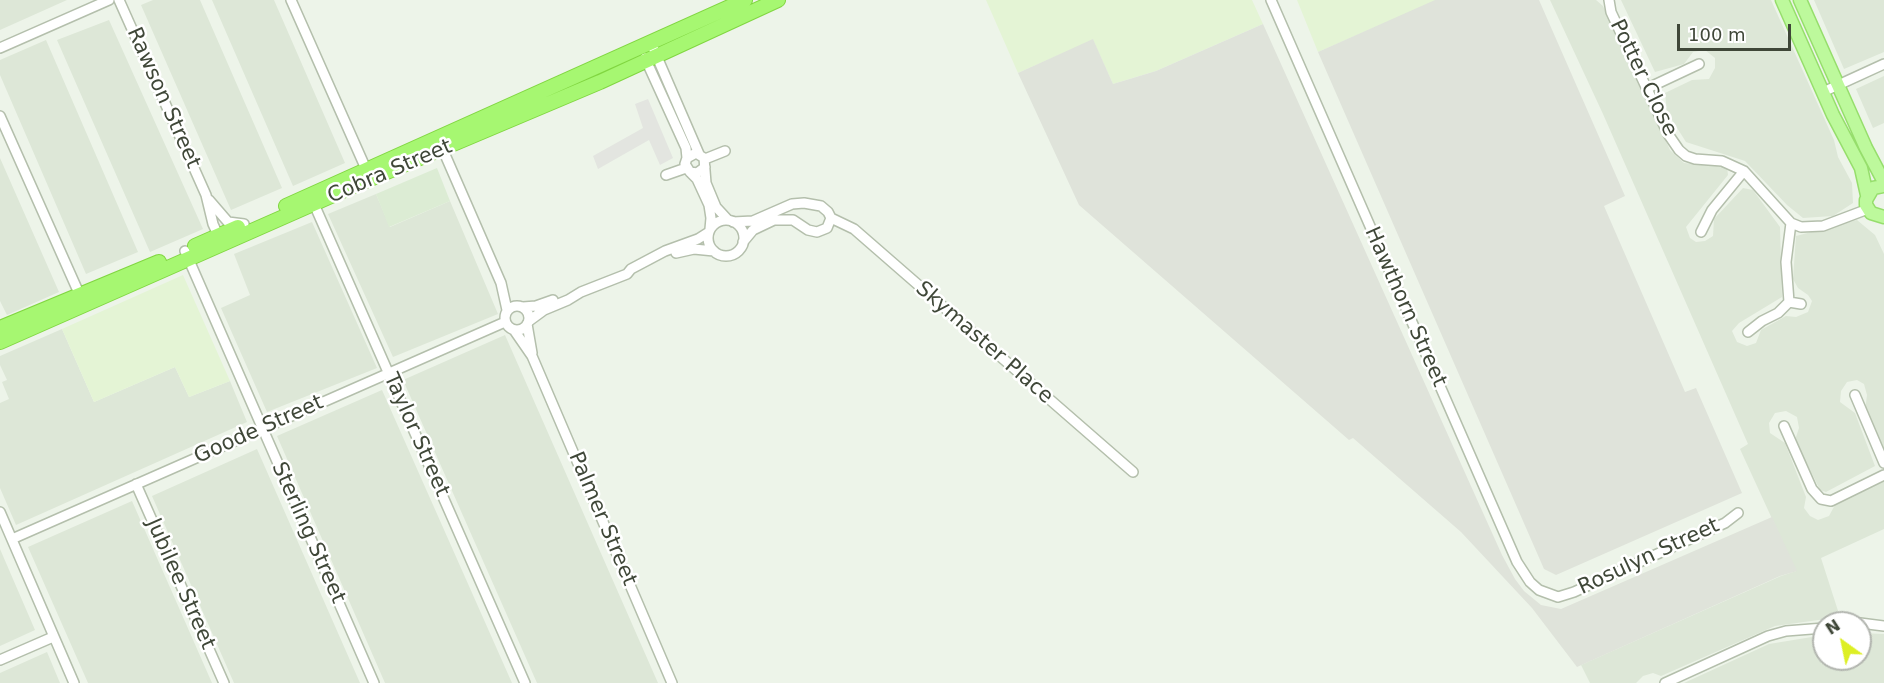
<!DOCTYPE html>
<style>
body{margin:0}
#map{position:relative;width:1884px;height:683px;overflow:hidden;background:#edf4e9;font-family:"DejaVu Sans",sans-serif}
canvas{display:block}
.north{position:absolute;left:1812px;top:611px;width:60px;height:60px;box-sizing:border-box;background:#fff;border:2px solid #b2b5af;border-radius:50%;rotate:327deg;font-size:16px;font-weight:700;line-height:24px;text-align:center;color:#3f4738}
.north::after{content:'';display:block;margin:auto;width:21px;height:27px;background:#ddef24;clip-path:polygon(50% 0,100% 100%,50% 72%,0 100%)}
.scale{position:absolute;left:1677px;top:24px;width:114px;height:27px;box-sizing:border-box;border:3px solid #3f4738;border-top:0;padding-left:8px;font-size:18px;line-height:21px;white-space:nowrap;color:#3f4738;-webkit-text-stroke:4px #fff;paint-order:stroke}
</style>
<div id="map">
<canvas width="1884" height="683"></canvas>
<div class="north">N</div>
<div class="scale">100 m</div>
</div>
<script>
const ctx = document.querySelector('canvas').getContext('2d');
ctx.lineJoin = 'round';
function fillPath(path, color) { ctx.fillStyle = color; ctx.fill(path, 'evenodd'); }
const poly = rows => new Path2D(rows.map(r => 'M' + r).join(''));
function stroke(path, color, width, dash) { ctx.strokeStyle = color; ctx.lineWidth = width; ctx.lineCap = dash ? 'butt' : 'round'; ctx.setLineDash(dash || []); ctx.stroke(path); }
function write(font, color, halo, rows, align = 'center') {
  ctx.font = font + ' "DejaVu Sans",sans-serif'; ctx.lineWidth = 5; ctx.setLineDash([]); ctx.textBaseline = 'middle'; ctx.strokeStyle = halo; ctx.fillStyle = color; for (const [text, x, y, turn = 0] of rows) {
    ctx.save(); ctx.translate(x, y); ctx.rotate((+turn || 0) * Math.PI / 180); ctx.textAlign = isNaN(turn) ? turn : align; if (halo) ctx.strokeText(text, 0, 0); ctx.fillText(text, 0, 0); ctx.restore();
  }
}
fillPath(poly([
 [0,0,67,0,0,30],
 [153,0,200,0,282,188,231,210,141,5],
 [212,0,274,0,345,163,293,186],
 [1550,0,1596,0,1603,6,1670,150,1684,163,1727,167,1728,175,1686,227,1690,238,1696,242,1705,241,1713,236,1714,219,1743,188,1753,190,1780,227,1782,297,1739,323,1732,331,1737,342,1747,346,1756,343,1761,330,1786,316,1796,317,1808,312,1812,301,1808,295,1798,288,1793,279,1796,236,1857,220,1875,235,1884,254,1884,452,1865,411,1867,395,1864,384,1857,380,1847,382,1841,391,1840,402,1855,413,1875,466,1826,492,1820,490,1795,440,1799,428,1797,417,1786,411,1775,413,1769,423,1770,433,1785,443,1806,497,1804,508,1810,516,1818,520,1829,516,1836,503,1884,479,1884,529,1821,558,1840,617,1775,626,1661,676,1653,673,1643,676,1636,683,1590,683,1581,665,1781,576,1796,571,1740,449,1748,444,1603,114],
 [1621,0,1771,0,1834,140,1838,157,1852,183,1853,203,1833,216,1803,218,1787,205,1745,161,1686,142,1667,112,1665,93,1692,80,1709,79,1715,68,1715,58,1705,50,1693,52,1684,64,1655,72],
 [1814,0,1884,0,1884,52,1844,69],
 [109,20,203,229,150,252,57,40],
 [46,40,138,252,86,274,0,75,0,60],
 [1884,76,1884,123,1873,128,1856,89],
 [0,158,59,292,7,315,0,301],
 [376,194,390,227,450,201,498,314,393,357,328,214],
 [312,222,377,368,267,412,221,308,250,295,234,254],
 [62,329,94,402,175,367,189,397,230,381,247,422,16,525,0,488,0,403,9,399,2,382,7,380,0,365,0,356],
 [505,335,658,683,537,683,403,380],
 [382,390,512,683,385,683,277,436],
 [257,449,360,683,234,683,152,496],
 [132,501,212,683,88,683,28,547],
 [0,549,35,630,0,646],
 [1860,633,1884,634,1884,683,1684,683,1769,644,1824,635,1824,659,1860,659],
 [47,652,60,683,0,683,0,673]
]), '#dde7d7');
fillPath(poly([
 [986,0,1252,0,1263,24,1156,71,1113,84,1093,40,1018,73],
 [1297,0,1438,0,1318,52],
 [183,275,230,381,189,397,175,367,94,402,62,329]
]), '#e4f4d5');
fillPath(poly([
 [1435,0,1539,0,1625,196,1604,206,1685,392,1696,388,1742,493,1556,575,1544,569,1318,52],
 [1263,24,1502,555,1515,579,1524,591,1541,605,1561,609,1772,517,1797,571,1780,576,1577,667,1532,608,1461,532,1353,438,1349,440,1079,205,1018,73,1093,39,1113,84,1156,71]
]), '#dfe3da');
fillPath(poly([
 [437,168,450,201,389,227,376,194]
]), '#dcecd4');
fillPath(poly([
 [648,99,673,158,660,165,649,140,598,169,593,156,643,128,635,104]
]), '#e3e5e0');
const minor = poly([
 [119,0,206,195,213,224,218,235,223,238],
 [291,0,366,169],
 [1271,0,1517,562,1530,582,1539,590,1558,597,1574,592,1725,523,1738,513],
 [1609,0,1611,12,1668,134,1679,150,1686,156,1695,159,1722,161,1744,171,1791,223,1801,227,1823,226,1868,209],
 [651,43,699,154],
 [0,48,109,0],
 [645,58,686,148,687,158],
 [1648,88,1699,64],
 [1823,92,1884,64],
 [0,116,82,300],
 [443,150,501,283,507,310],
 [705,159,725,151],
 [705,167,697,173,690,172,685,164,687,158,696,153,704,158,706,183,716,207,728,220],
 [690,172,697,179,709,205,711,218,710,229],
 [666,175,686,168],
 [209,200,228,222,244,224],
 [310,201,314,204,525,683],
 [831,218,854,229,1133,472],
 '708 238a18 18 0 1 1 36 0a18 18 0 1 1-36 0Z',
 [733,222,753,221,792,204,804,203,821,206,828,212,831,218,827,228,817,232,808,230,793,220,774,220,753,230,743,242],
 [1701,232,1712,210,1744,171],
 [185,251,374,683],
 [676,253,694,249,714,251],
 [1789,302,1801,304],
 '505 318a12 12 0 1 1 24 0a12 12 0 1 1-24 0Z',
 [523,307,536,306,553,300],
 [529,321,544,310,568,300,581,292,627,274,631,269,665,251,698,239,709,232],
 [527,324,532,353],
 [514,330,532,356,672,683],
 [1748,332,1762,321,1778,313,1789,302,1786,262,1791,223],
 [1855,395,1884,463],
 [1784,426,1812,489,1821,499,1831,501,1884,475],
 [136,484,224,683],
 [0,512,74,683],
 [12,539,505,322],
 [1860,623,1884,626],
 [0,660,53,637],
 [1665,683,1768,636,1786,631,1824,628]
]);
const major = poly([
 [1782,0,1833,115,1861,168,1867,195],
 [1800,0,1866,148,1884,182],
 [1884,186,1873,188,1866,200,1866,205,1871,213,1884,217]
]);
const highway = poly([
 [286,206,745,0],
 [195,246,238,227],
 [0,328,159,262],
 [0,342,356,185,600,82,778,0]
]);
stroke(minor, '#b4bfac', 12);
stroke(major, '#96de6c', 15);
stroke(highway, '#81d641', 16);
stroke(minor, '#fff', 9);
stroke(major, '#bdf99c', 12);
stroke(highway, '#a6f771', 14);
write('21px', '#3f4738', '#fff', [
 ["Potter Close",1643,78,64],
 ["Rawson Street",163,98,66],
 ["Cobra Street",390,172,-23],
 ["Hawthorn Street",1405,307,66],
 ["Skymaster Place",984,343,41],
 ["Goode Street",259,430,-24],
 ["Taylor Street",416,435,66],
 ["Palmer Street",602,519,67],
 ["Sterling Street",308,533,66],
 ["Rosulyn Street",1649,557,-25],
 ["Jubilee Street",180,584,66]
]);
</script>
